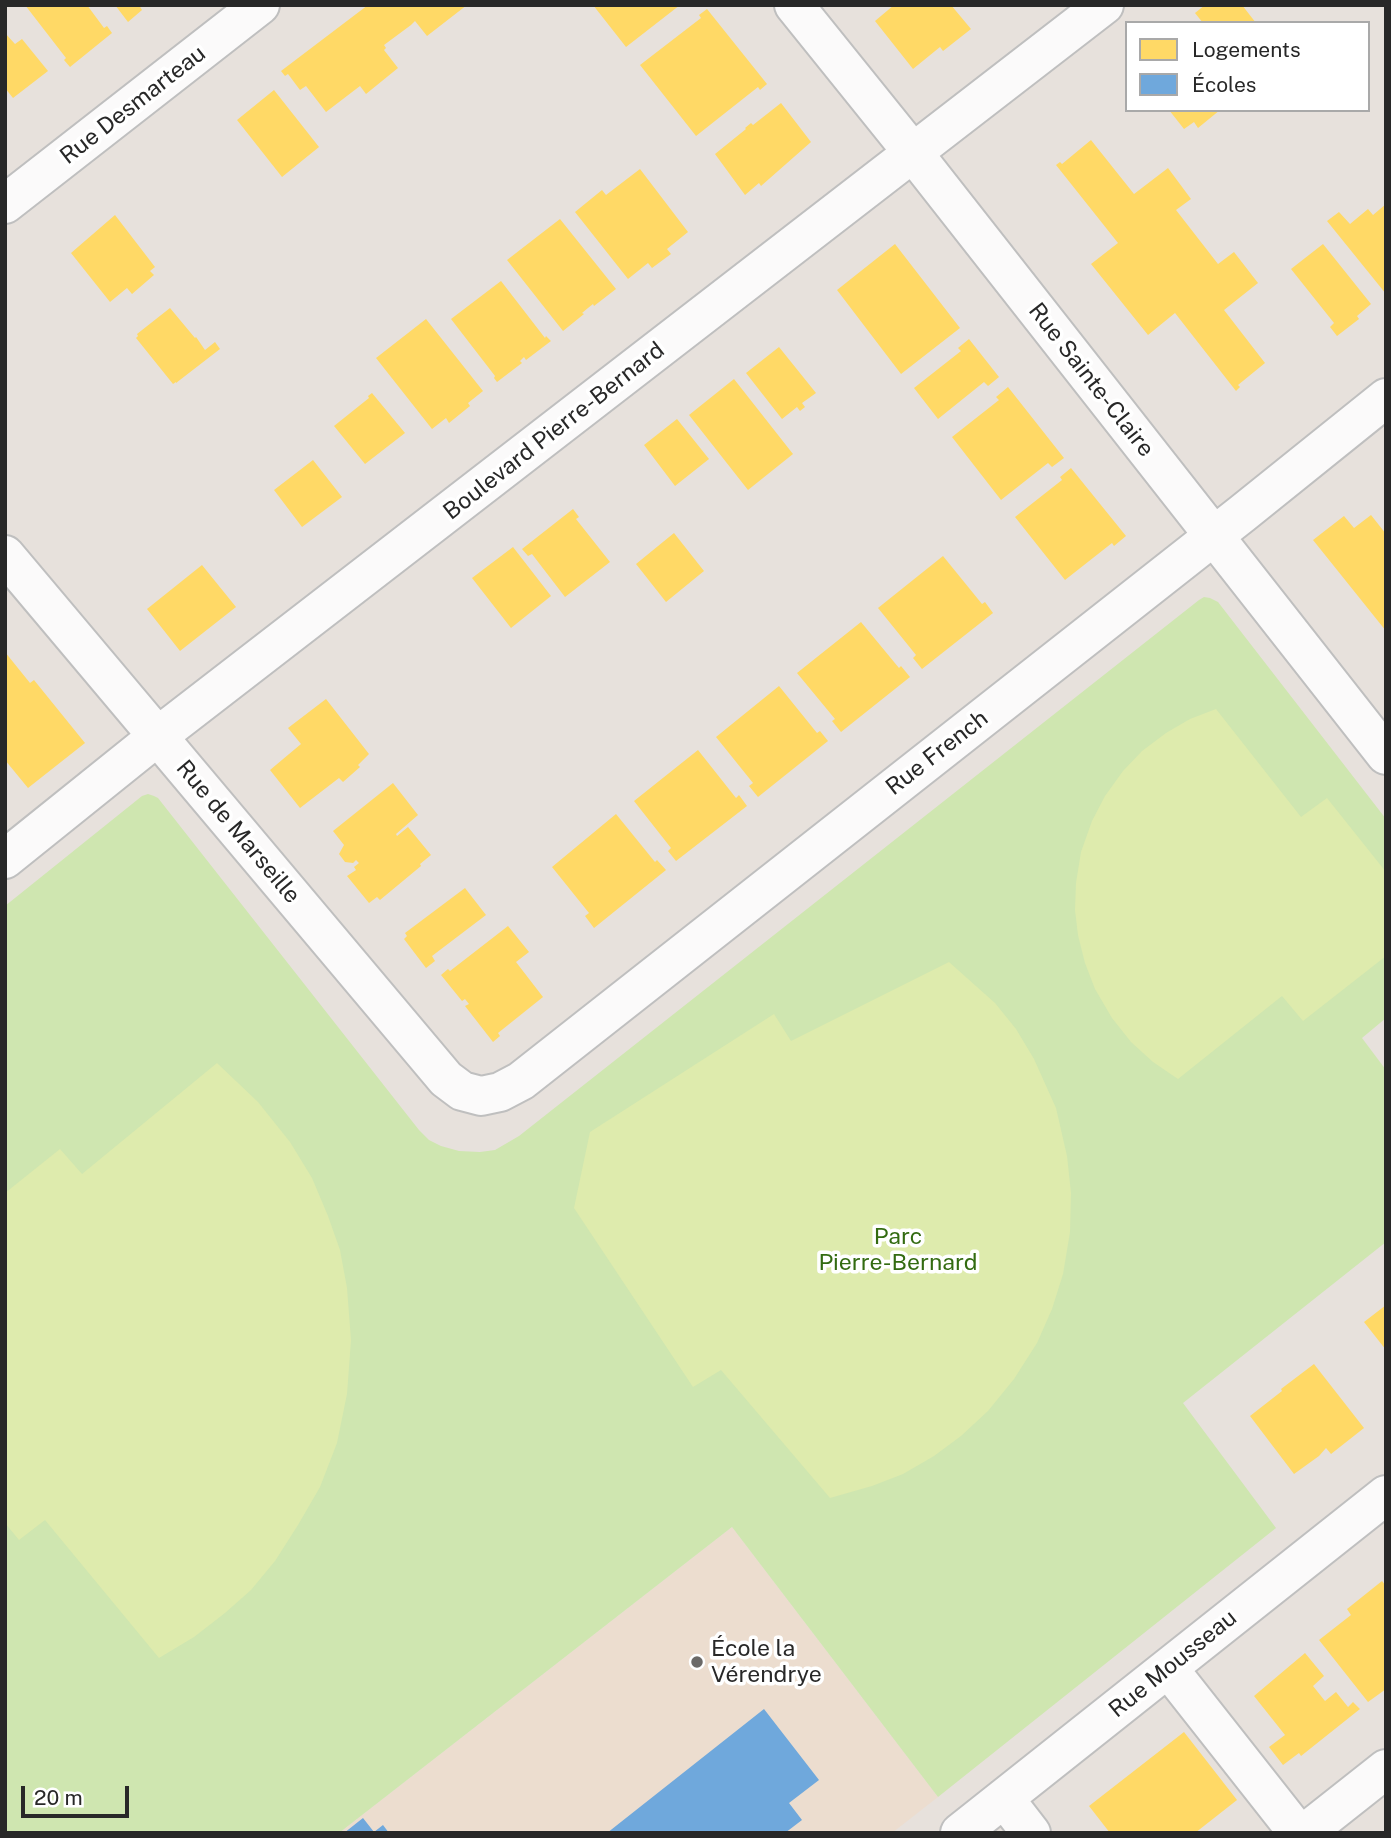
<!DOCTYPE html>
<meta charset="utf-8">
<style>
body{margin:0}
#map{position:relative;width:1391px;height:1838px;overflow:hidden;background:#e7e1dc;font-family:"Public Sans",sans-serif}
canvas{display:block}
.frame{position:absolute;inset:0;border:7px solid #282828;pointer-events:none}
.legend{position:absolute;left:1125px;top:21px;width:245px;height:91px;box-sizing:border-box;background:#fff;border:2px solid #a9a9a9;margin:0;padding:9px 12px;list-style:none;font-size:21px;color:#282828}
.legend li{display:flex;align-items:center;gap:14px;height:35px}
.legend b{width:35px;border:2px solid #a9a9a9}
.scale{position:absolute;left:21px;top:1786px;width:108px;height:32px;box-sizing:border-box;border:4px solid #282828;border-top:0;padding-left:9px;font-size:21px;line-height:24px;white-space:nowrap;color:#282828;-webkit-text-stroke:5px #fff;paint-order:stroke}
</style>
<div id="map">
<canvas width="1391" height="1838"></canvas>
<div class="frame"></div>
<ul class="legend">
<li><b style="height:19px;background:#ffd966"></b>Logements</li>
<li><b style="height:19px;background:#6fa8dc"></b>Écoles</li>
</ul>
<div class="scale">20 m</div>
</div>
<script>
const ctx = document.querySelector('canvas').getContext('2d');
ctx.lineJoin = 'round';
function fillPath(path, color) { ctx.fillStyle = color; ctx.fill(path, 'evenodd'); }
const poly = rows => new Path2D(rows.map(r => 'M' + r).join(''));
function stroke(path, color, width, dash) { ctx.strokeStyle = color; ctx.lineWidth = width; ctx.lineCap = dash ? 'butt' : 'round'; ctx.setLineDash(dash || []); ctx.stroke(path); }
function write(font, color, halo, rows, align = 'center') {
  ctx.font = font + ' "Public Sans",sans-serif'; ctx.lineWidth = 7; ctx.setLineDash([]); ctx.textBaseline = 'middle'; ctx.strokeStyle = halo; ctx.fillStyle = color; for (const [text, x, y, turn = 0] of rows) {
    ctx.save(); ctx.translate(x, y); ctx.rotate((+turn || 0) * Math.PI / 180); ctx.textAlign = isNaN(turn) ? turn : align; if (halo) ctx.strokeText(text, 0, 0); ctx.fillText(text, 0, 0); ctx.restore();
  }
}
fillPath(poly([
 [732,1527,938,1797,892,1833,339,1833]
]), '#ecddcf');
fillPath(poly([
 [1204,597,1210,598,1218,602,1386,819,1386,1018,1362,1038,1386,1070,1386,1242,1183,1403,1276,1528,938,1797,732,1527,339,1833,5,1833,5,906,142,796,148,794,154,796,158,798,419,1130,429,1140,441,1146,459,1151,480,1152,495,1150,519,1136,1199,600]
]), '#cfe6b0');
fillPath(poly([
 [1216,709,1301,817,1327,798,1386,872,1386,956,1303,1021,1282,996,1178,1079,1153,1062,1131,1042,1112,1018,1095,989,1085,963,1078,935,1075,910,1076,883,1081,852,1092,821,1105,796,1123,771,1142,751,1166,733,1190,719],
 [949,962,995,1003,1016,1029,1034,1059,1056,1108,1067,1156,1071,1193,1070,1232,1063,1274,1052,1309,1037,1343,1014,1379,988,1411,961,1436,934,1456,903,1474,872,1486,830,1498,721,1370,693,1387,574,1208,590,1132,774,1014,791,1041],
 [217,1063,258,1102,290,1142,312,1178,328,1216,340,1250,347,1288,351,1340,347,1394,337,1443,320,1487,298,1525,275,1561,251,1590,225,1613,194,1637,159,1658,45,1520,19,1540,5,1523,5,1193,60,1149,82,1174]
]), '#deebad');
fillPath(poly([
 [25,5,87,5,104,28,107,26,112,33,70,67,64,60,66,58],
 [115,5,139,5,142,10,128,22],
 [368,5,467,5,427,36,415,21,411,25,384,45,386,48,384,50,398,68,366,94,360,86,326,112,306,86,300,90,288,74,285,76,281,71],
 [593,5,680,5,626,47],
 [894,5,951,5,971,29,943,51,940,47,913,69,875,21],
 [1205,5,1242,5,1256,23,1203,23,1195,13],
 [707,9,767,84,760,90,758,87,696,136,640,65,701,18,699,15],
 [5,33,15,44,22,39,48,71,13,98,5,88],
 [274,90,319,147,282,177,237,120],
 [781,103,811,142,761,186,759,183,745,195,715,154,746,129,745,128,751,123,753,125],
 [1169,110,1220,110,1198,128,1194,122,1184,129],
 [1091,140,1134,194,1168,168,1191,199,1176,210,1218,264,1234,252,1258,283,1224,310,1265,363,1238,385,1240,387,1236,391,1175,313,1148,335,1091,264,1118,243,1056,165,1060,162,1062,164],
 [640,169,688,232,667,249,671,254,652,268,648,263,628,279,575,212,602,190,606,195],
 [1386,204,1386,294,1327,221,1339,212,1350,224,1368,209,1373,215],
 [115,215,155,267,150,271,154,275,132,294,127,288,110,302,71,253],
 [560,219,616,289,594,306,593,304,588,308,582,313,584,314,563,331,507,260],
 [895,244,960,328,901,374,837,290],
 [1323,244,1371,304,1357,316,1359,319,1337,336,1330,327,1334,323,1291,269],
 [501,281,545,338,546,336,551,341,526,360,524,357,520,361,522,363,497,382,494,378,495,376,451,319],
 [170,308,195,338,196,337,205,350,215,342,220,349,176,383,176,382,173,384,136,338,138,336,137,334],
 [426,319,483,391,468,403,470,406,449,423,446,418,432,429,376,358],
 [969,339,999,377,988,386,984,382,938,419,914,388,961,351,958,348],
 [779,347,816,393,802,403,805,407,800,411,797,407,782,419,746,373],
 [734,379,793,454,748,490,689,415],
 [1008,387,1064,458,1052,467,1048,463,1001,500,952,437,999,400,996,397],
 [372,393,405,433,365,464,334,426,369,398,368,396],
 [677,419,709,459,675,486,644,445],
 [313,460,342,497,302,527,274,490],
 [1071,468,1126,536,1114,546,1112,543,1065,580,1015,517,1062,480,1060,477],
 [573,509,579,517,576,519,610,562,565,597,532,554,528,556,522,549],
 [1371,515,1386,534,1386,631,1313,540,1344,516,1354,528],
 [674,533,704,571,666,602,636,564],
 [513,547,551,596,511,628,472,578],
 [943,556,982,604,985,602,993,613,922,669,913,658,916,655,878,608],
 [202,565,236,607,180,651,147,609],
 [861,622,899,668,901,666,910,677,841,732,832,721,835,719,797,673],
 [5,652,30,683,34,680,85,743,28,788,5,760],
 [779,686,817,733,820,731,828,741,758,797,749,786,753,783,716,737],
 [326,699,369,754,358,765,360,767,343,782,339,778,300,808,270,770,301,744,288,728],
 [698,750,736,798,739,795,747,806,676,861,668,851,671,848,634,801],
 [393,783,418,815,396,834,397,836,408,827,431,855,420,864,421,866,380,900,377,897,369,903,347,876,356,870,354,867,359,863,356,860,353,863,345,862,339,854,344,845,333,831],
 [616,814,655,862,657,860,666,870,594,928,585,916,589,913,552,867],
 [465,888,486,915,432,956,435,961,426,968,404,939,407,936,405,933],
 [508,926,529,952,516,962,543,997,498,1033,500,1036,493,1042,465,1006,469,1004,465,999,462,1001,441,975,448,969,450,971],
 [1386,1305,1386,1350,1364,1322],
 [1314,1364,1364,1428,1331,1454,1326,1448,1319,1456,1294,1474,1250,1416,1282,1391,1281,1389],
 [1382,1581,1386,1586,1386,1689,1368,1702,1319,1640,1351,1615,1347,1609],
 [1305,1653,1324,1676,1313,1686,1325,1701,1336,1692,1348,1707,1353,1702,1360,1709,1301,1756,1299,1753,1283,1765,1269,1747,1285,1735,1254,1696],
 [1184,1732,1237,1800,1195,1833,1110,1833,1089,1806]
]), '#ffd966');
fillPath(poly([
 [764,1709,819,1780,789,1803,802,1820,785,1833,607,1833],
 [363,1818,374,1832,383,1825,389,1833,344,1833]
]), '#6fa8dc');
const minor = poly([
 [794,5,914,154,1386,755],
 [5,204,260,5],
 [5,555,446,1079,462,1091,481,1096,500,1092,521,1081,1243,513,1386,398],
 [5,859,158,736,1104,5],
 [1168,1668,1298,1833],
 [1004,1798,1031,1833],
 [960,1833,1386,1495],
 [1305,1833,1386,1769]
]);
stroke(minor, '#bfbfbf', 42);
stroke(minor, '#fbfafa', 38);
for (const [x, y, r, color] of [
 [697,1662,7,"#6b6967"]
]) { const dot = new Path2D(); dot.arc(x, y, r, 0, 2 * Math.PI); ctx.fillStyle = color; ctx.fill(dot); stroke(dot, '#fff', 2.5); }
write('23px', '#282828', '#fff', [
 ["Rue Desmarteau",133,105,-38],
 ["Rue Sainte-Claire",1091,380,52],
 ["Boulevard Pierre-Bernard",554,431,-38],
 ["Rue French",937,753,-38],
 ["Rue de Marseille",238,832,50],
 ["Rue Mousseau",1173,1664,-39]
]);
write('23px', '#336b11', '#fff', [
 ["Parc",898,1237],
 ["Pierre-Bernard",898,1263]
]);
write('23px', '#282828', '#fff', [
 ["École la",711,1649],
 ["Vérendrye",711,1675]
], 'left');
</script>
